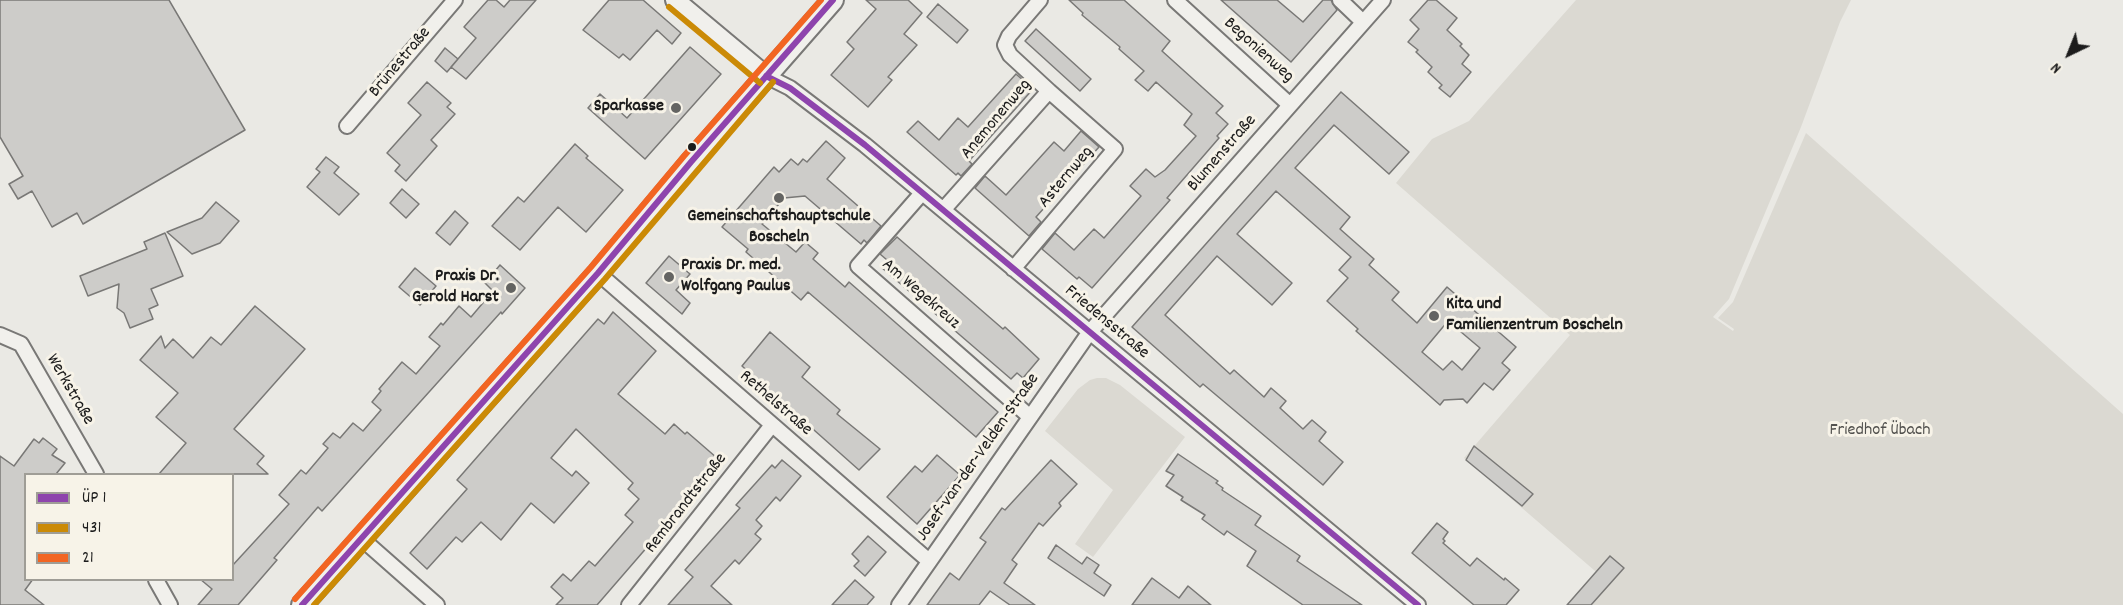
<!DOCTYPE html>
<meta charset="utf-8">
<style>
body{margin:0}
#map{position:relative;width:2123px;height:605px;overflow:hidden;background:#eae9e4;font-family:Dekko,sans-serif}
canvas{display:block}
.legend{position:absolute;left:24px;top:473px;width:210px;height:108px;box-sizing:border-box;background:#f7f3e8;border:2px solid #9f9d96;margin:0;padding:8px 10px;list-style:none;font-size:18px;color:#1c1c1c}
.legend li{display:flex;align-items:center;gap:12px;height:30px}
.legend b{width:30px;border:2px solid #9f9d96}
.north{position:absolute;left:2039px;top:24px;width:60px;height:60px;-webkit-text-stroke:4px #f7f3e8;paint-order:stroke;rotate:223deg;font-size:16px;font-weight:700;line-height:24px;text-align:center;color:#1c1c1c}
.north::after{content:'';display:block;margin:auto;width:21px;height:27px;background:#1c1c1c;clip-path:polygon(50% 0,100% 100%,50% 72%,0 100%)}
</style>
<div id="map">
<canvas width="2123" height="605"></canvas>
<ul class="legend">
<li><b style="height:8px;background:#8e44ad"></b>ÜP 1</li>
<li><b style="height:8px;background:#cb8a06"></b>431</li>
<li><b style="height:8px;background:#f26522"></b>21</li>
</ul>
<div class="north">N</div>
</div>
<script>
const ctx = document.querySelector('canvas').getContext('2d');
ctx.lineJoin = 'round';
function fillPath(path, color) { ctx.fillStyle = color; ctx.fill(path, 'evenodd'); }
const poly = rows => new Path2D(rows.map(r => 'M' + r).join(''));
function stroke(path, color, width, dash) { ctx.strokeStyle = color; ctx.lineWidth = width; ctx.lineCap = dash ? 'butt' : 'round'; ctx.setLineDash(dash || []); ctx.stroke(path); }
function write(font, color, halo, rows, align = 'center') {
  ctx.font = font + ' Dekko,sans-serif'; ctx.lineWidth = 6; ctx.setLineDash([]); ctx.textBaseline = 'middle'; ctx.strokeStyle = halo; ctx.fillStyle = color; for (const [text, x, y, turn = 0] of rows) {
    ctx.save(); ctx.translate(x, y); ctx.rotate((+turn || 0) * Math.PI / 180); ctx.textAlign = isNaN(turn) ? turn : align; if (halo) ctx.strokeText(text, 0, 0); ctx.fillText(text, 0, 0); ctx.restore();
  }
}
fillPath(poly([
 [1576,0,1851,0,1840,22,1801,127,1729,299,1713,317,1733,331,1734,329,1718,318,1733,302,1806,133,2123,414,2123,605,1591,605,1609,583,1464,458,1570,335,1396,183,1432,139,1469,121],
 [1097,378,1106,378,1120,385,1185,437,1093,557,1075,544,1113,490,1045,431,1078,389,1090,380]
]), '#dbd9d2');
const building = poly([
 [0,0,169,0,245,130,83,224,77,213,52,227,32,191,18,199,9,184,23,176,0,137,0,0],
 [488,0,496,0,504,7,510,0,536,0,466,79,451,67,476,38,464,27,488,0],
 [609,0,643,0,681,33,672,44,657,30,630,60,623,54,619,58,583,30,609,0],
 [866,0,908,0,922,13,904,34,917,45,888,77,892,80,868,107,831,75,854,49,847,42,876,9,866,0],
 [1069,0,1124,0,1170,41,1162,51,1223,106,1216,113,1228,124,1217,136,1219,138,1167,198,1170,200,1092,288,1079,277,1077,279,1042,249,1055,233,1074,250,1094,229,1104,238,1141,196,1130,186,1146,169,1155,177,1165,170,1196,136,1184,125,1192,114,1156,82,1148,91,1135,80,1144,71,1119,49,1120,47,1082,15,1083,13,1069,0],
 [1221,0,1277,0,1303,22,1323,0,1331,0,1337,10,1291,62,1221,0],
 [1428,0,1436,0,1457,18,1447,30,1462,44,1460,46,1469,55,1462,64,1471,72,1450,97,1439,88,1442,85,1428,72,1432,67,1416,52,1418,50,1408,42,1419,29,1410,20,1428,0],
 [938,4,968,30,957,43,927,17,938,4],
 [1036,29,1091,79,1080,91,1025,41,1036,29],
 [690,47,721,74,645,159,588,108,600,94,627,118,690,47],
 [445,48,458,59,447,72,435,61,445,48],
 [1016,74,1033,89,969,161,972,164,961,176,958,173,956,175,907,132,918,121,939,140,958,118,968,127,1016,74],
 [427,82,451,103,447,107,455,114,431,140,437,146,406,181,395,171,400,165,387,153,421,115,408,103,427,82],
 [1341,92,1409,152,1389,174,1334,125,1295,168,1350,217,1340,229,1374,259,1369,265,1399,292,1392,300,1417,323,1447,287,1516,347,1502,363,1510,370,1493,390,1484,383,1467,403,1463,399,1444,400,1440,405,1356,331,1358,329,1327,301,1348,278,1339,270,1351,257,1276,191,1237,234,1292,283,1272,305,1217,256,1165,315,1230,374,1234,370,1264,397,1271,388,1286,401,1280,408,1303,429,1312,420,1326,432,1319,441,1343,462,1323,485,1203,384,1200,387,1132,327,1341,92],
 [1448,321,1480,348,1462,370,1452,361,1443,370,1422,352,1448,321],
 [1081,131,1099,147,1036,217,1041,222,1029,236,975,188,985,176,1006,195,1054,142,1064,151,1081,131],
 [826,141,845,158,827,179,881,226,867,243,864,240,861,244,805,196,784,198,762,224,796,252,805,242,818,253,813,259,845,287,849,282,998,412,976,437,808,292,801,300,746,252,748,249,722,227,774,167,779,172,791,159,798,165,803,159,807,162,826,141],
 [575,144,588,156,586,158,623,190,586,232,558,207,520,250,492,226,518,197,524,202,575,144],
 [326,157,339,167,334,173,359,194,339,215,307,187,320,172,316,169,326,157],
 [402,189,419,204,406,218,390,203,402,189],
 [216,202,239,221,220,243,192,254,167,232,202,218,216,202],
 [455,211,468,223,450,245,436,233,455,211],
 [165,233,183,276,151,289,158,305,149,309,153,319,130,328,124,313,117,308,119,284,88,296,80,276,147,249,144,242,165,233],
 [897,237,1003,329,1005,327,1039,359,1023,378,1017,373,1011,379,881,267,887,260,880,254,897,237],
 [669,256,690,274,676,290,690,303,682,314,646,283,669,256],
 [500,265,525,288,502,314,501,312,322,511,318,507,274,558,277,560,238,605,198,605,212,589,200,579,232,579,232,566,289,504,279,495,301,470,306,474,328,448,323,444,333,433,340,438,353,423,363,431,381,410,372,402,381,391,379,389,402,362,416,374,440,346,429,337,441,323,443,325,459,306,471,317,493,291,485,283,500,265],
 [415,268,436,286,420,305,399,287,415,268],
 [255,306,305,349,234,429,264,456,257,464,268,474,159,474,186,443,156,417,178,393,140,360,161,336,165,348,173,339,193,358,211,337,221,345,255,306],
 [613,312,656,351,618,394,665,434,674,424,685,434,687,432,717,458,690,488,693,491,665,521,668,523,597,605,556,605,563,598,551,587,563,574,571,581,589,561,595,566,633,522,625,515,639,499,628,489,633,483,576,429,551,458,572,476,576,471,589,483,554,523,531,503,501,540,481,522,462,542,456,537,427,569,410,553,467,489,457,480,598,319,604,324,613,312],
 [770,332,810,367,802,377,840,410,837,414,880,449,859,470,742,366,770,332],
 [43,438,57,449,52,455,65,463,56,474,26,474,26,579,33,579,25,590,44,605,0,605,0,456,14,466,34,439,39,443,43,438],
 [1474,446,1533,494,1522,506,1466,460,1474,446],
 [1178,454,1218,481,1216,483,1223,488,1222,490,1261,516,1255,525,1300,556,1297,561,1362,605,1303,605,1247,566,1256,551,1227,531,1224,535,1202,519,1205,515,1181,500,1183,497,1166,486,1174,475,1166,471,1178,454],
 [937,455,960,475,917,524,887,497,915,466,922,472,937,455],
 [782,460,801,476,780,501,776,497,756,520,762,526,755,534,761,539,739,564,735,560,711,586,732,605,668,605,693,577,685,570,740,508,736,505,772,465,775,468,782,460],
 [1051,460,1077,484,1059,503,1061,506,1043,526,1039,523,1012,560,1017,564,1004,583,1035,605,1010,605,990,591,979,605,927,605,950,573,959,580,986,542,980,538,1002,508,1005,510,1051,460],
 [1437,523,1448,532,1443,539,1445,541,1443,543,1470,566,1477,558,1504,580,1505,578,1519,590,1506,605,1474,605,1412,553,1437,523],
 [868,536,886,552,865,576,854,566,859,561,852,554,868,536],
 [1056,545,1082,564,1087,557,1099,565,1094,573,1111,585,1104,596,1048,558,1056,545],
 [1610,556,1624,568,1591,605,1567,605,1610,556],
 [1152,578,1179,598,1188,586,1211,605,1132,605,1152,578],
 [855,580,874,597,867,605,832,605,855,580]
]);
fillPath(building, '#cdccc9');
stroke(building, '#797876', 1.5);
const minor = poly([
 [1175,0,1290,105],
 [1340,0,1363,22],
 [766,76,790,88,865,145,1418,605],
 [347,126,455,0],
 [922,193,858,266,1029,416],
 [943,210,1049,91,1010,55,1005,45,1009,36,1040,0],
 [1013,269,1115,149,1049,91],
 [598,273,929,561],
 [0,335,21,344,96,474],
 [361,538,437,605],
 [156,580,170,605],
 [629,605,772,425],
 [899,605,1089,333,1383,0]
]);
const tertiary = poly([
 [675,0,766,76]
]);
const secondary = poly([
 [302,605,598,273,691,162,833,0]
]);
stroke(minor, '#797876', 18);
stroke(tertiary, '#797876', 22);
stroke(secondary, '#797876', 24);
stroke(minor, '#f1f0ec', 14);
stroke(tertiary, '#f1f0ec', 18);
stroke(secondary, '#f1f0ec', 20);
stroke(poly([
 [766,76,790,88,865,145,1418,605],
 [302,605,598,273,691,162,833,0]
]), '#8e44ad', 6);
stroke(poly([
 [669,7,760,83],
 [314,605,605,279,773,82]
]), '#cb8a06', 6);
stroke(poly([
 [295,599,591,267,684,156,821,0]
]), '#f26522', 6);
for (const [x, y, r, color] of [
 [676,108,6,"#646462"],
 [692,147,5,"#1c1c1c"],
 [779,198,6,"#646462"],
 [669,277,6,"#646462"],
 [511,288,6,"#646462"],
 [1434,316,6,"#646462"]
]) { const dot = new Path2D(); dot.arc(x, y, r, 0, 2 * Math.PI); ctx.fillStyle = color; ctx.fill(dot); stroke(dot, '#f7f3e8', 2); }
write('18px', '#1c1c1c', '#f7f3e8', [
 ["Begonienweg",1258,51,42],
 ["Brünestraße",401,63,-50],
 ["Anemonenweg",997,120,-50],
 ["Blumenstraße",1223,154,-49],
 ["Asternweg",1067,178,-50],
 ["Am Wegekreuz",920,295,41],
 ["Friedensstraße",1106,323,40],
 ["Werkstraße",69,390,60],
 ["Rethelstraße",775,404,41],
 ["Josef-van-der-Velden-Straße",979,458,-55],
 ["Rembrandtstraße",687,504,-52]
]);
write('bold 18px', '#1c1c1c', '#f7f3e8', [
 ["Sparkasse",664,108],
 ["Gemeinschaftshauptschule",779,218,"center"],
 ["Boscheln",779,239,"center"],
 ["Praxis Dr. med.",681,267,"left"],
 ["Wolfgang Paulus",681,288,"left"],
 ["Praxis Dr.",499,278],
 ["Gerold Harst",499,299],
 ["Kita und",1446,306,"left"],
 ["Familienzentrum Boscheln",1446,327,"left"]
], 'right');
write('18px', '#52514e', '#f7f3e8', [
 ["Friedhof Übach",1880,432]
]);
</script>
